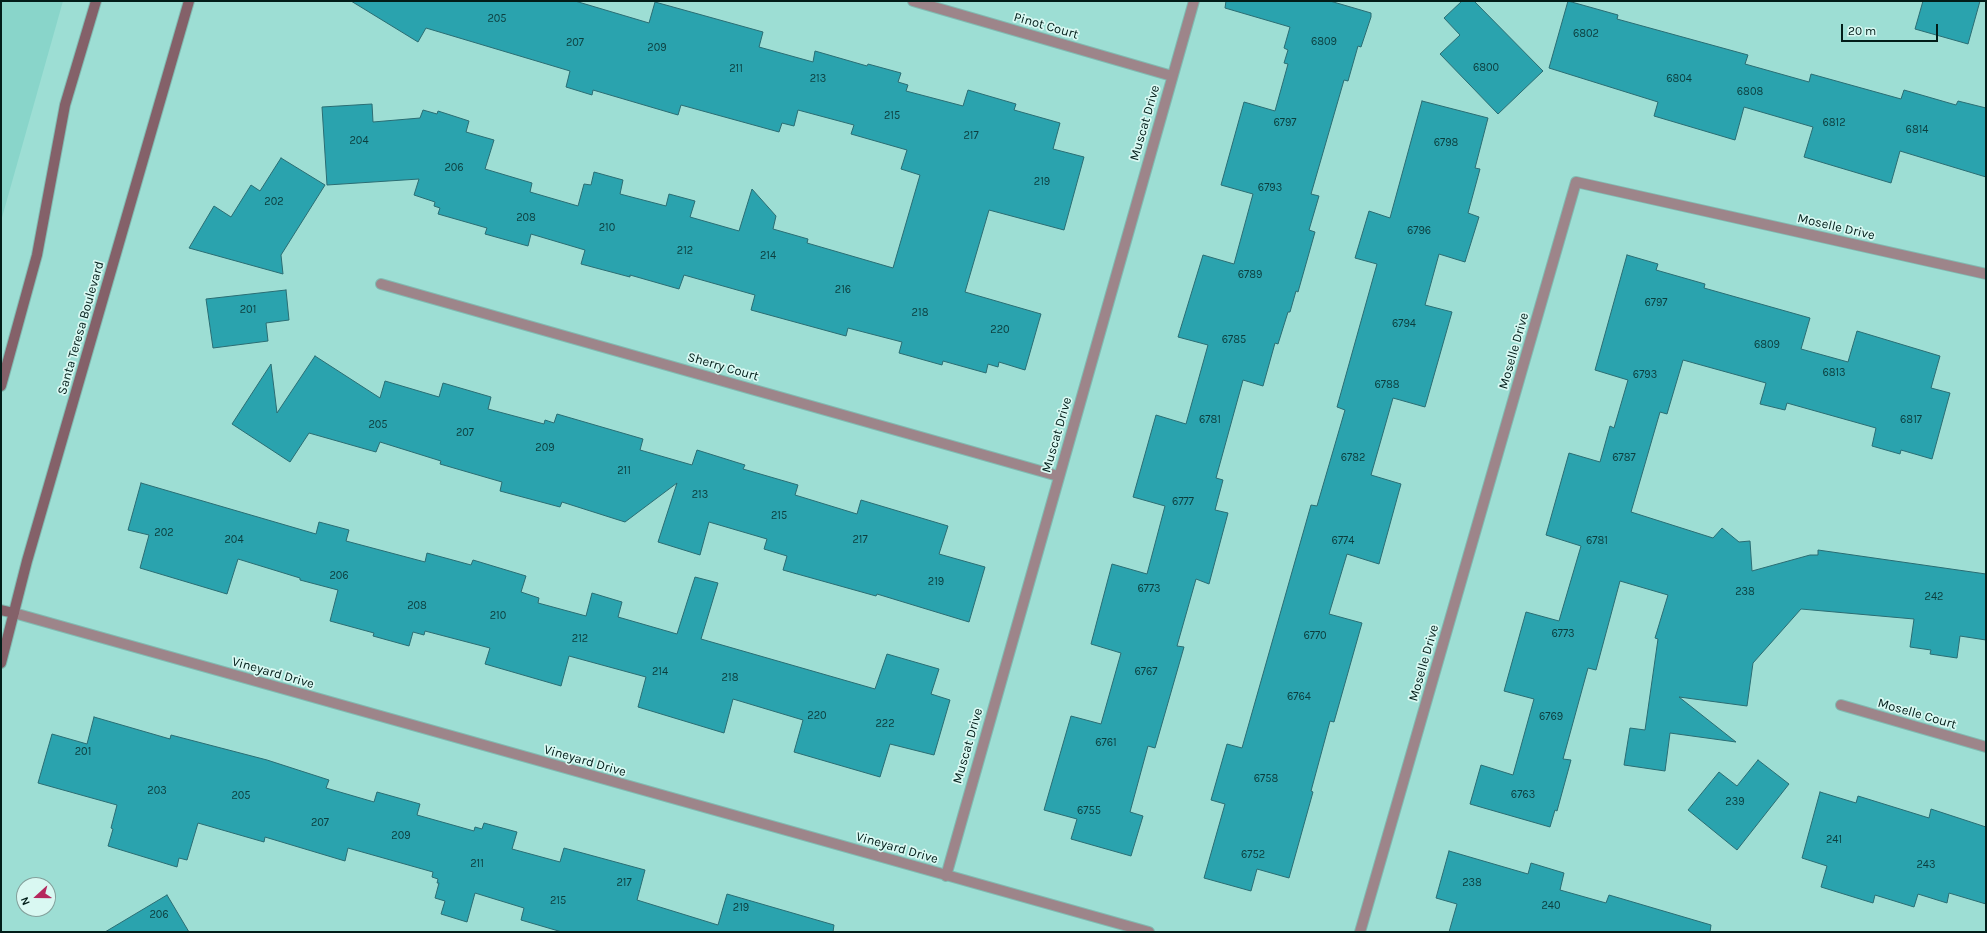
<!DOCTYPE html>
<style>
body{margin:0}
#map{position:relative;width:1987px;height:933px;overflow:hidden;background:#9dded4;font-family:Karla,sans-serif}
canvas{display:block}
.frame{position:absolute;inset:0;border:2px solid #021d19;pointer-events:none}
.north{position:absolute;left:16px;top:877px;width:40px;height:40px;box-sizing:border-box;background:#d9f8f2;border:1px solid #83a09b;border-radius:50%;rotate:249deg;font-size:11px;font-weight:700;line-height:16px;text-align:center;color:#021d19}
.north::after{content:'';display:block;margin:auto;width:14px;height:18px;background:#b5285d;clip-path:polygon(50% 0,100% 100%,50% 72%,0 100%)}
.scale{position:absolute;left:1841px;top:24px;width:97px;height:18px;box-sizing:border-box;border:2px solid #021d19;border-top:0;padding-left:5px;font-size:12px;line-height:14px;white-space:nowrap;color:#021d19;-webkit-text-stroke:3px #d9f8f2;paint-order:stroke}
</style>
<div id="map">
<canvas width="1987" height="933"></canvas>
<div class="frame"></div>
<div class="north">N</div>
<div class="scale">20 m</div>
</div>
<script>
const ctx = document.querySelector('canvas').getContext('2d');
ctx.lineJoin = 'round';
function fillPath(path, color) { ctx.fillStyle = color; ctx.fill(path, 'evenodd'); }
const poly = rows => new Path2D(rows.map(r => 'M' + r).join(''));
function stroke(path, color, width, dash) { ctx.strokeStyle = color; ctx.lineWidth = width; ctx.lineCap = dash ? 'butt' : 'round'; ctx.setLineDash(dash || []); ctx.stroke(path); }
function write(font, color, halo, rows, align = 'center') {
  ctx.font = font + ' Karla,sans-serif'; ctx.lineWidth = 3.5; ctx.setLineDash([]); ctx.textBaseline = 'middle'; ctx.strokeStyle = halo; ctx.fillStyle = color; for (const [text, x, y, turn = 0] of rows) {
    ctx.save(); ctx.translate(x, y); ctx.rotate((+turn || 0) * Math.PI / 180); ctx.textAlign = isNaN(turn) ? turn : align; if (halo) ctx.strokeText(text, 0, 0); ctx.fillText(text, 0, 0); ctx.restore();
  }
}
fillPath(poly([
 [1,1,63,1,1,221]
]), '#89d5ca');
const building = poly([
 [351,1,575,1,649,23,655,2,763,32,759,47,813,62,815,51,867,66,868,64,901,73,898,82,908,85,906,91,963,106,968,90,1016,104,1014,110,1060,123,1053,149,1084,157,1064,230,989,210,965,292,1041,314,1025,370,999,362,998,367,988,364,986,373,943,361,942,365,899,353,902,342,848,328,846,336,751,310,755,295,684,275,679,289,630,275,630,277,581,264,585,250,531,234,528,246,485,234,487,228,438,214,440,208,434,206,435,202,414,195,419,179,327,185,322,107,372,104,373,122,420,118,423,110,437,114,438,111,469,121,466,132,494,140,485,169,532,183,530,192,578,206,584,184,591,185,594,172,623,180,620,194,666,206,669,194,695,201,690,217,739,231,752,189,776,216,773,229,808,239,807,243,893,268,920,175,901,169,907,150,851,134,854,125,798,110,794,126,782,123,779,132,681,105,678,115,593,90,592,95,566,87,570,71,426,28,418,42,351,1],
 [1226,1,1330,1,1371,13,1371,17,1361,47,1358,46,1348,81,1344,80,1311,194,1319,196,1309,230,1315,232,1298,292,1296,291,1290,312,1288,312,1278,344,1275,343,1263,386,1243,380,1216,478,1223,480,1215,510,1228,513,1209,584,1196,579,1177,646,1184,647,1155,748,1148,746,1130,812,1143,816,1131,856,1071,839,1077,819,1044,810,1071,716,1101,724,1121,653,1091,644,1112,564,1147,574,1165,506,1133,497,1156,415,1186,424,1208,345,1178,337,1203,255,1234,264,1253,194,1221,185,1244,102,1275,111,1288,64,1284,63,1288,50,1284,48,1290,27,1225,8,1226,1],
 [1462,1,1474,1,1543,71,1498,114,1440,54,1460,35,1444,18,1462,1],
 [1568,1,1618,15,1617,19,1748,55,1745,64,1809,82,1811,74,1901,99,1904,90,1956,105,1958,101,1986,108,1986,177,1900,151,1891,183,1804,157,1813,127,1744,107,1735,140,1654,116,1658,102,1549,68,1568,1],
 [1923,1,1980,1,1968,44,1915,29,1923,1],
 [1422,101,1488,118,1475,168,1480,169,1468,213,1479,217,1465,262,1439,254,1425,305,1452,312,1425,407,1393,398,1371,475,1401,484,1379,564,1347,554,1329,614,1362,623,1334,722,1330,721,1311,791,1313,792,1289,878,1257,869,1251,891,1204,878,1225,804,1211,800,1227,744,1242,748,1311,505,1317,506,1345,410,1337,407,1377,264,1355,258,1369,211,1390,218,1422,101],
 [281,158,325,185,281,255,283,274,189,248,214,206,231,217,251,185,260,191,281,158],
 [1627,255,1658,264,1656,270,1705,284,1704,288,1810,318,1801,349,1848,362,1857,331,1940,356,1931,388,1950,393,1932,459,1901,450,1900,454,1872,446,1876,428,1787,403,1785,410,1760,404,1766,383,1683,360,1667,414,1660,412,1631,512,1713,538,1722,528,1739,542,1750,541,1752,571,1810,555,1818,555,1818,550,1986,574,1986,640,1960,636,1957,658,1930,654,1931,650,1910,647,1914,619,1801,609,1753,663,1747,706,1679,697,1736,742,1670,733,1665,771,1624,765,1630,728,1645,730,1658,639,1655,638,1668,595,1620,581,1596,670,1588,668,1563,759,1571,760,1557,811,1555,810,1550,827,1470,804,1481,765,1513,775,1534,699,1504,691,1526,612,1559,621,1581,546,1546,535,1569,453,1600,462,1610,426,1614,428,1628,380,1595,370,1627,255],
 [286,290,289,320,266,323,268,341,213,348,206,299,286,290],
 [315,356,380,398,385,381,439,397,443,383,491,397,488,409,544,424,545,420,554,423,557,414,643,439,640,450,692,465,697,450,745,465,743,469,798,485,795,495,857,514,861,500,948,526,939,554,985,567,969,622,877,594,876,596,783,570,787,556,764,549,767,539,709,522,700,555,658,542,677,483,625,522,562,502,560,507,500,491,502,482,440,464,441,461,380,442,376,452,309,433,290,462,232,424,271,364,277,413,315,356],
 [141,483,316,534,319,522,349,530,346,541,425,562,427,553,471,565,473,560,526,576,521,592,539,598,538,603,586,616,592,593,622,602,618,617,677,634,695,577,718,583,701,639,875,689,887,654,939,669,931,694,950,700,934,755,890,744,880,777,794,752,803,720,733,699,724,733,638,707,646,677,569,656,561,686,485,664,490,648,425,631,424,635,413,632,409,646,373,636,374,633,330,621,338,590,300,580,300,578,238,559,227,594,140,568,149,535,128,530,141,483],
 [94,717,170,739,171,735,267,760,329,780,326,788,374,802,377,792,420,804,417,815,474,831,475,827,482,829,484,823,517,832,512,849,560,862,564,848,645,870,637,900,718,925,727,894,834,925,833,932,562,932,521,920,524,908,475,893,467,922,441,914,445,901,435,898,439,883,437,883,438,879,432,877,433,872,348,848,345,861,265,837,264,842,198,823,187,860,179,858,177,867,108,846,113,829,111,828,117,805,38,783,52,734,87,744,94,717],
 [1758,760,1789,784,1737,850,1688,810,1719,772,1737,786,1758,760],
 [1820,792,1856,803,1858,796,1929,818,1931,809,1986,827,1986,904,1949,893,1947,903,1918,894,1914,907,1875,895,1873,903,1821,887,1827,866,1802,858,1820,792],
 [1449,851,1528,874,1531,863,1564,873,1560,890,1606,903,1609,895,1711,925,1710,932,1449,932,1457,904,1436,898,1449,851],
 [167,895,189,932,105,932,167,895]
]);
fillPath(building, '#2aa3ae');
stroke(building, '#2a6d73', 1);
const street = poly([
 [913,1,1172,76],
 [381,284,1058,476],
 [14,613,1149,932],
 [1841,705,1986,747],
 [946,876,1194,1],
 [1360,932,1576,182,1986,274]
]);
const secondary = poly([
 [1,386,37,255,65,105,96,1],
 [1,610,14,613],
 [1,663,27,561,189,1]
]);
stroke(street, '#81bbb2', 12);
stroke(secondary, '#81bbb2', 12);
stroke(street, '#9d858a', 10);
stroke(secondary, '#846169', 10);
write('11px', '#0c3e3e', null, [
 ["205",497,19],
 ["6802",1586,34],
 ["6809",1324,42],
 ["207",575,43],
 ["209",657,48],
 ["6800",1486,68],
 ["211",736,69],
 ["213",818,79],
 ["6804",1679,79],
 ["6808",1750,92],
 ["215",892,116],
 ["6797",1285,123],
 ["6812",1834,123],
 ["6814",1917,130],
 ["217",971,136],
 ["204",359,141],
 ["6798",1446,143],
 ["206",454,168],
 ["219",1042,182],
 ["6793",1270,188],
 ["202",274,202],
 ["208",526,218],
 ["210",607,228],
 ["6796",1419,231],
 ["212",685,251],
 ["214",768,256],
 ["6789",1250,275],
 ["216",843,290],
 ["6797",1656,303],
 ["201",248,310],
 ["218",920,313],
 ["6794",1404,324],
 ["220",1000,330],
 ["6785",1234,340],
 ["6809",1767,345],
 ["6813",1834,373],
 ["6793",1645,375],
 ["6788",1387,385],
 ["6781",1210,420],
 ["6817",1911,420],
 ["205",378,425],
 ["207",465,433],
 ["209",545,448],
 ["6782",1353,458],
 ["6787",1624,458],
 ["211",624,471],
 ["213",700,495],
 ["6777",1183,502],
 ["215",779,516],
 ["202",164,533],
 ["204",234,540],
 ["217",860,540],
 ["6774",1343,541],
 ["6781",1597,541],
 ["206",339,576],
 ["219",936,582],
 ["6773",1149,589],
 ["238",1745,592],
 ["242",1934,597],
 ["208",417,606],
 ["210",498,616],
 ["6773",1563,634],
 ["6770",1315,636],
 ["212",580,639],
 ["214",660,672],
 ["6767",1146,672],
 ["218",730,678],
 ["6764",1299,697],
 ["220",817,716],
 ["6769",1551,717],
 ["222",885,724],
 ["6761",1106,743],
 ["201",83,752],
 ["6758",1266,779],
 ["203",157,791],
 ["6763",1523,795],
 ["205",241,796],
 ["239",1735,802],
 ["6755",1089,811],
 ["207",320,823],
 ["209",401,836],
 ["241",1834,840],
 ["6752",1253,855],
 ["211",477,864],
 ["243",1926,865],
 ["217",624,883],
 ["238",1472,883],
 ["215",558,901],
 ["240",1551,906],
 ["219",741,908],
 ["206",159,915]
]);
write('13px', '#021d19', '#d9f8f2', [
 ["Pinot Court",1046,26,16],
 ["Muscat Drive",1145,123,-74],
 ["Moselle Drive",1836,227,13],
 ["Santa Teresa Boulevard",81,328,-74],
 ["Moselle Drive",1514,351,-74],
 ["Sherry Court",723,367,16],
 ["Muscat Drive",1057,435,-74],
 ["Moselle Drive",1424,663,-74],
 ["Vineyard Drive",273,673,16],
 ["Moselle Court",1917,714,16],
 ["Muscat Drive",968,746,-74],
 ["Vineyard Drive",585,761,16],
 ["Vineyard Drive",897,848,16]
]);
</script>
